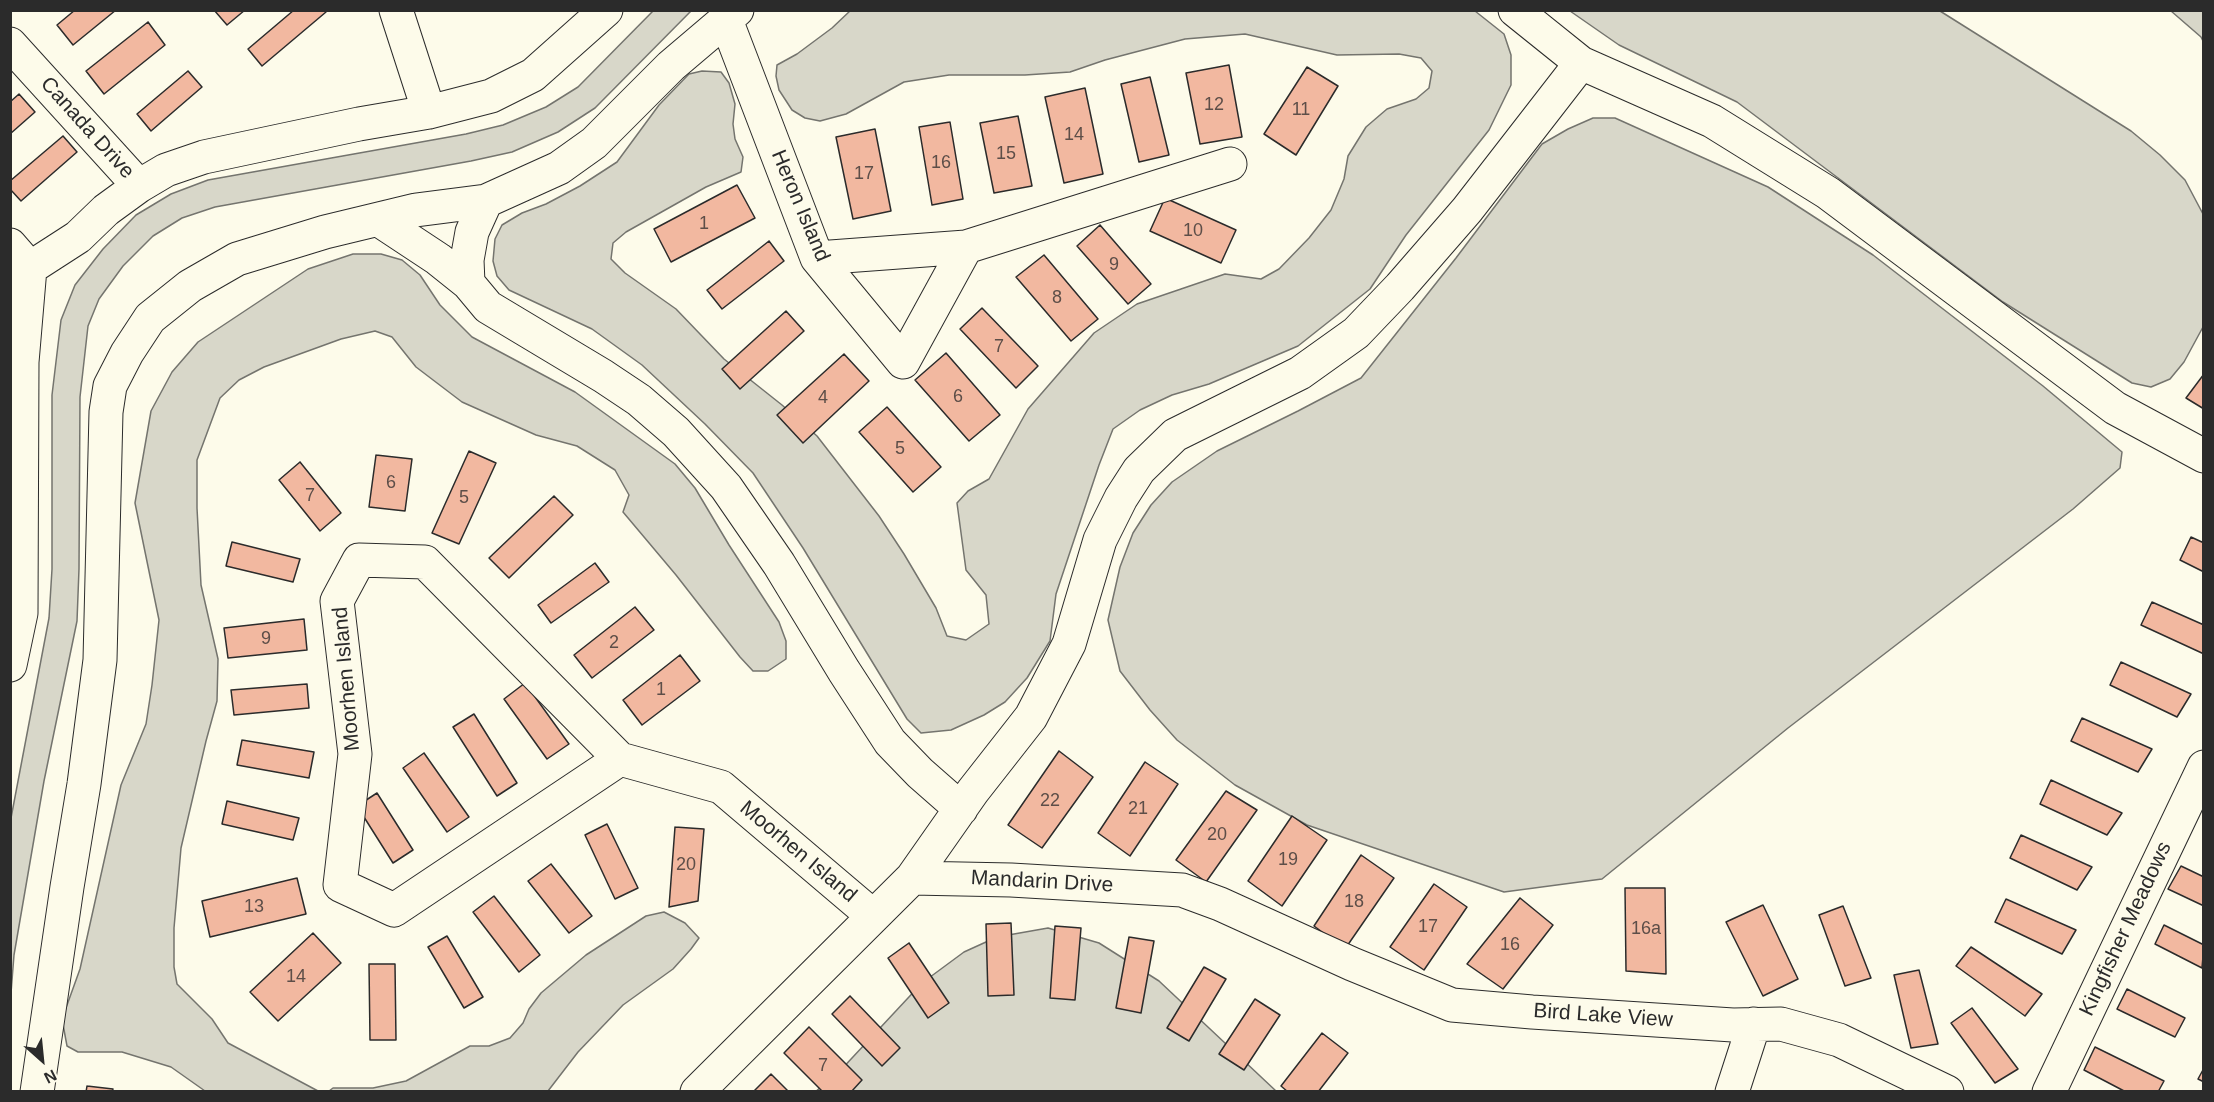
<!DOCTYPE html>
<style>
body{margin:0}
#map{position:relative;width:2214px;height:1102px;overflow:hidden;background:#fdfbea;font-family:Helvetica,sans-serif}
canvas{display:block}
.frame{position:absolute;inset:0;border:12px solid #2b2b2b;pointer-events:none}
.north{position:absolute;left:12px;top:1030px;width:60px;height:60px;-webkit-text-stroke:4px #fdfbea;paint-order:stroke;rotate:153deg;font-size:16px;font-weight:700;line-height:24px;text-align:center;color:#2b2b2b}
.north::after{content:'';display:block;margin:auto;width:21px;height:27px;background:#2b2b2b;clip-path:polygon(50% 0,100% 100%,50% 72%,0 100%)}
</style>
<div id="map">
<canvas width="2214" height="1102"></canvas>
<div class="frame"></div>
<div class="north">N</div>
</div>
<script>
const ctx = document.querySelector('canvas').getContext('2d');
ctx.lineJoin = 'round';
function fillPath(path, color) { ctx.fillStyle = color; ctx.fill(path, 'evenodd'); }
const poly = rows => new Path2D(rows.map(r => 'M' + r).join(''));
function stroke(path, color, width, dash) { ctx.strokeStyle = color; ctx.lineWidth = width; ctx.lineCap = dash ? 'butt' : 'round'; ctx.setLineDash(dash || []); ctx.stroke(path); }
function write(font, color, halo, rows, align = 'center') {
  ctx.font = font + ' Helvetica,sans-serif'; ctx.lineWidth = 4.5; ctx.setLineDash([]); ctx.textBaseline = 'middle'; ctx.strokeStyle = halo; ctx.fillStyle = color; for (const [text, x, y, turn = 0] of rows) {
    ctx.save(); ctx.translate(x, y); ctx.rotate((+turn || 0) * Math.PI / 180); ctx.textAlign = isNaN(turn) ? turn : align; if (halo) ctx.strokeText(text, 0, 0); ctx.fillText(text, 0, 0); ctx.restore();
  }
}
const water = poly([
 [851,10,1475,11,1504,34,1511,55,1511,85,1489,130,1406,235,1370,289,1298,346,1209,384,1172,395,1140,410,1113,429,1099,465,1056,594,1050,641,1027,678,1005,702,984,715,951,730,921,733,907,719,803,548,753,473,705,424,642,365,592,329,509,290,497,276,493,261,495,239,502,225,522,213,546,204,580,186,617,162,659,105,689,74,702,71,721,72,729,83,735,104,733,124,735,139,743,157,741,172,706,187,626,232,613,243,611,259,625,273,676,309,724,359,782,405,817,436,879,516,904,554,936,608,947,636,966,640,989,624,986,595,966,570,957,503,968,491,989,479,1028,409,1094,333,1137,304,1225,274,1261,279,1279,269,1309,238,1331,210,1344,179,1348,156,1366,127,1387,109,1416,99,1429,88,1432,71,1421,58,1399,54,1337,55,1245,34,1185,39,1105,60,1070,72,1025,75,949,75,904,82,846,114,820,121,805,118,792,110,779,90,776,76,777,65,797,54,832,28,851,10],
 [653,11,691,11,595,108,558,132,512,152,471,161,215,207,182,218,153,236,123,266,99,299,88,326,80,397,79,569,77,621,44,781,14,955,11,993,11,818,49,618,52,569,52,395,61,320,75,285,103,249,136,215,171,194,208,180,466,134,503,125,546,107,578,87,653,11],
 [1570,11,1940,11,2131,131,2160,155,2185,180,2203,214,2203,327,2184,362,2170,379,2151,387,2132,383,2003,302,1737,102,1619,45,1570,11],
 [2171,11,2203,11,2203,41,2201,37,2171,11],
 [1593,118,1615,118,1768,187,1873,255,2043,386,2122,452,2120,468,2073,509,1788,728,1602,879,1504,892,1307,825,1235,785,1177,740,1150,710,1120,671,1108,620,1120,567,1133,533,1151,505,1172,482,1217,451,1298,411,1361,378,1456,258,1542,144,1568,129,1593,118],
 [353,254,381,254,402,260,420,275,440,305,472,337,575,392,675,464,695,488,729,545,779,622,786,641,786,659,768,671,753,671,740,657,676,575,623,512,629,495,615,470,577,446,536,435,462,402,416,367,392,337,375,331,341,339,264,367,239,380,220,398,197,460,197,508,201,585,218,659,217,701,206,741,181,848,174,928,174,967,177,984,212,1019,228,1043,318,1091,205,1091,171,1067,122,1052,78,1052,67,1046,62,1019,80,969,121,785,146,724,152,685,159,620,135,503,151,411,172,372,198,342,308,269,353,254],
 [664,912,685,923,699,938,691,949,673,969,623,1005,578,1052,548,1091,329,1091,333,1088,373,1088,406,1081,470,1046,489,1046,510,1038,523,1023,529,1009,541,993,586,955,646,916,664,912],
 [1048,928,1099,943,1159,981,1276,1091,815,1092,838,1073,922,983,964,952,997,937,1048,928]
]);
fillPath(water, '#d8d7c9');
stroke(water, '#74746e', 1.5);
const building = poly([
 [75,10,116,10,73,45,57,25,75,10],
 [214,10,245,10,227,25,214,10],
 [294,10,324,10,326,12,262,66,248,49,294,10],
 [148,22,165,45,104,94,86,71,148,22],
 [1229,65,1242,137,1200,144,1186,73,1229,65],
 [1307,67,1338,86,1296,155,1264,134,1307,67],
 [188,71,202,87,151,131,137,114,188,71],
 [1150,77,1169,155,1139,162,1121,84,1150,77],
 [1085,88,1103,174,1064,183,1045,97,1085,88],
 [19,94,35,112,10,134,10,102,19,94],
 [1018,116,1032,186,994,193,980,123,1018,116],
 [950,122,963,199,932,205,919,127,950,122],
 [875,129,891,211,853,219,836,137,875,129],
 [63,136,77,152,21,201,10,189,10,181,63,136],
 [737,185,755,218,671,262,654,229,737,185],
 [1165,198,1236,230,1221,263,1150,231,1165,198],
 [1100,225,1151,284,1128,304,1077,246,1100,225],
 [769,241,784,261,722,309,707,290,769,241],
 [1044,255,1098,319,1071,341,1016,277,1044,255],
 [982,308,1038,366,1016,388,960,329,982,308],
 [786,311,804,331,740,389,722,369,786,311],
 [946,353,1000,415,969,441,915,380,946,353],
 [844,354,869,381,803,443,777,415,844,354],
 [2204,374,2204,409,2186,398,2204,374],
 [887,407,941,467,913,492,859,432,887,407],
 [469,451,496,463,459,544,432,533,469,451],
 [376,455,412,459,405,511,369,507,376,455],
 [300,462,341,513,320,531,279,480,300,462],
 [554,496,573,515,509,578,489,558,554,496],
 [2191,537,2204,543,2204,572,2180,560,2191,537],
 [232,542,300,559,293,582,226,566,232,542],
 [595,563,609,582,551,623,538,605,595,563],
 [2152,602,2204,625,2204,654,2141,625,2152,602],
 [635,607,654,630,592,678,574,655,635,607],
 [304,619,307,650,228,658,224,628,304,619],
 [680,655,700,681,642,725,623,700,680,655],
 [2121,662,2191,694,2177,717,2110,685,2121,662],
 [525,683,569,744,547,759,504,699,525,683],
 [307,684,309,708,234,715,231,690,307,684],
 [474,714,517,783,497,796,453,727,474,714],
 [2082,718,2152,749,2138,772,2071,741,2082,718],
 [242,740,314,752,309,778,237,765,242,740],
 [1059,751,1093,777,1042,848,1008,825,1059,751],
 [424,753,469,817,447,832,403,768,424,753],
 [1145,762,1178,784,1130,856,1098,833,1145,762],
 [2051,780,2122,813,2107,835,2040,804,2051,780],
 [1226,791,1257,810,1206,882,1176,860,1226,791],
 [377,793,413,850,393,863,357,806,377,793],
 [227,801,299,818,293,840,222,824,227,801],
 [1292,816,1327,840,1282,906,1248,881,1292,816],
 [607,824,638,888,615,899,585,835,607,824],
 [675,827,704,829,698,901,669,907,675,827],
 [2021,835,2092,867,2077,890,2010,858,2021,835],
 [1361,855,1394,878,1345,949,1314,926,1361,855],
 [551,864,592,916,569,933,528,881,551,864],
 [2181,866,2204,877,2204,906,2168,889,2181,866],
 [297,878,306,914,210,937,202,901,297,878],
 [1434,884,1467,907,1424,970,1390,947,1434,884],
 [1625,888,1665,888,1666,974,1626,971,1625,888],
 [494,896,540,955,519,972,473,912,494,896],
 [1520,898,1553,925,1503,989,1467,964,1520,898],
 [2006,899,2076,930,2062,954,1995,922,2006,899],
 [1763,905,1798,979,1763,996,1726,922,1763,905],
 [1843,906,1871,978,1845,986,1819,915,1843,906],
 [1011,923,1014,995,988,996,986,924,1011,923],
 [2164,925,2204,945,2202,968,2155,944,2164,925],
 [1055,926,1081,928,1075,1000,1050,998,1055,926],
 [313,933,341,963,278,1021,250,992,313,933],
 [447,936,483,997,464,1008,428,947,447,936],
 [1129,937,1154,941,1141,1013,1116,1008,1129,937],
 [909,943,949,1003,928,1018,888,958,909,943],
 [1971,947,2042,994,2025,1016,1956,966,1971,947],
 [369,964,395,964,396,1040,370,1040,369,964],
 [1204,967,1226,979,1189,1041,1167,1028,1204,967],
 [1919,970,1938,1044,1911,1048,1894,975,1919,970],
 [2127,989,2185,1018,2175,1037,2117,1009,2127,989],
 [850,996,900,1048,882,1066,832,1014,850,996],
 [1255,999,1280,1015,1244,1070,1219,1054,1255,999],
 [1972,1008,2018,1069,1995,1083,1951,1023,1972,1008],
 [809,1027,862,1080,851,1092,823,1092,784,1053,809,1027],
 [1322,1033,1348,1053,1318,1092,1288,1092,1281,1086,1322,1033],
 [2095,1047,2164,1081,2158,1092,2126,1092,2084,1070,2095,1047],
 [2204,1068,2204,1082,2198,1079,2204,1068],
 [771,1074,789,1092,753,1092,771,1074],
 [87,1086,113,1089,112,1092,86,1092,87,1086]
]);
fillPath(building, '#f2b8a0');
stroke(building, '#2b2b2b', 1.5);
const minor = poly([
 [396,10,429,112],
 [1515,10,1581,63,1712,121,1828,193,2115,408,2204,456],
 [726,20,817,258,903,362,966,247,1230,164],
 [10,44,139,186],
 [486,201,472,232,467,260,468,283,488,307,603,376,639,400,676,432,726,487,779,564,844,671,890,742,920,773,961,809],
 [379,220,438,259,468,283],
 [10,245,30,268,22,362,21,613,10,665],
 [817,258,966,247],
 [10,290,30,268,78,237,106,210,139,186,166,170,204,157,359,124,429,112,491,96,533,75,606,10],
 [620,759,425,562,359,560,337,601,355,754,340,885,394,910,620,759,721,787,873,916],
 [912,878,1011,880,1182,890,1220,904,1352,964,1452,1005,1532,1012,1733,1025,1781,1024,1839,1040,1947,1092],
 [37,1092,67,887,84,784,100,660,106,412,110,386,127,353,150,318,190,286,237,259,325,232,416,210,486,201,559,168,594,143,671,66,737,10],
 [697,1092,912,878,973,791,1031,717,1069,644,1100,540,1121,498,1139,470,1175,435,1300,373,1356,333,1400,287,1467,210,1581,63],
 [1732,1092,1754,1024],
 [2049,1092,2204,767]
]);
stroke(minor, '#2b2b2b', 35);
stroke(minor, '#fdfbea', 33);
write('18px', '#5d4e48', null, [
 ["12",1214,105],
 ["11",1301,110],
 ["14",1074,135],
 ["15",1006,154],
 ["16",941,163],
 ["17",864,174],
 ["1",704,224],
 ["10",1193,231],
 ["9",1114,265],
 ["8",1057,298],
 ["7",999,347],
 ["6",958,397],
 ["4",823,398],
 ["5",900,449],
 ["6",391,483],
 ["7",310,496],
 ["5",464,498],
 ["9",266,639],
 ["2",614,643],
 ["1",661,690],
 ["22",1050,801],
 ["21",1138,809],
 ["20",1217,835],
 ["19",1288,860],
 ["20",686,865],
 ["18",1354,902],
 ["13",254,907],
 ["17",1428,927],
 ["16a",1646,929],
 ["16",1510,945],
 ["14",296,977],
 ["7",823,1066]
]);
write('21px', '#2b2b2b', '#fdfbea', [
 ["Canada Drive",87,128,48],
 ["Heron Island",800,206,67],
 ["Moorhen Island",347,679,-95],
 ["Moorhen Island",798,852,40],
 ["Mandarin Drive",1042,882,3],
 ["Kingfisher Meadows",2126,929,-65],
 ["Bird Lake View",1603,1016,4]
]);
</script>
